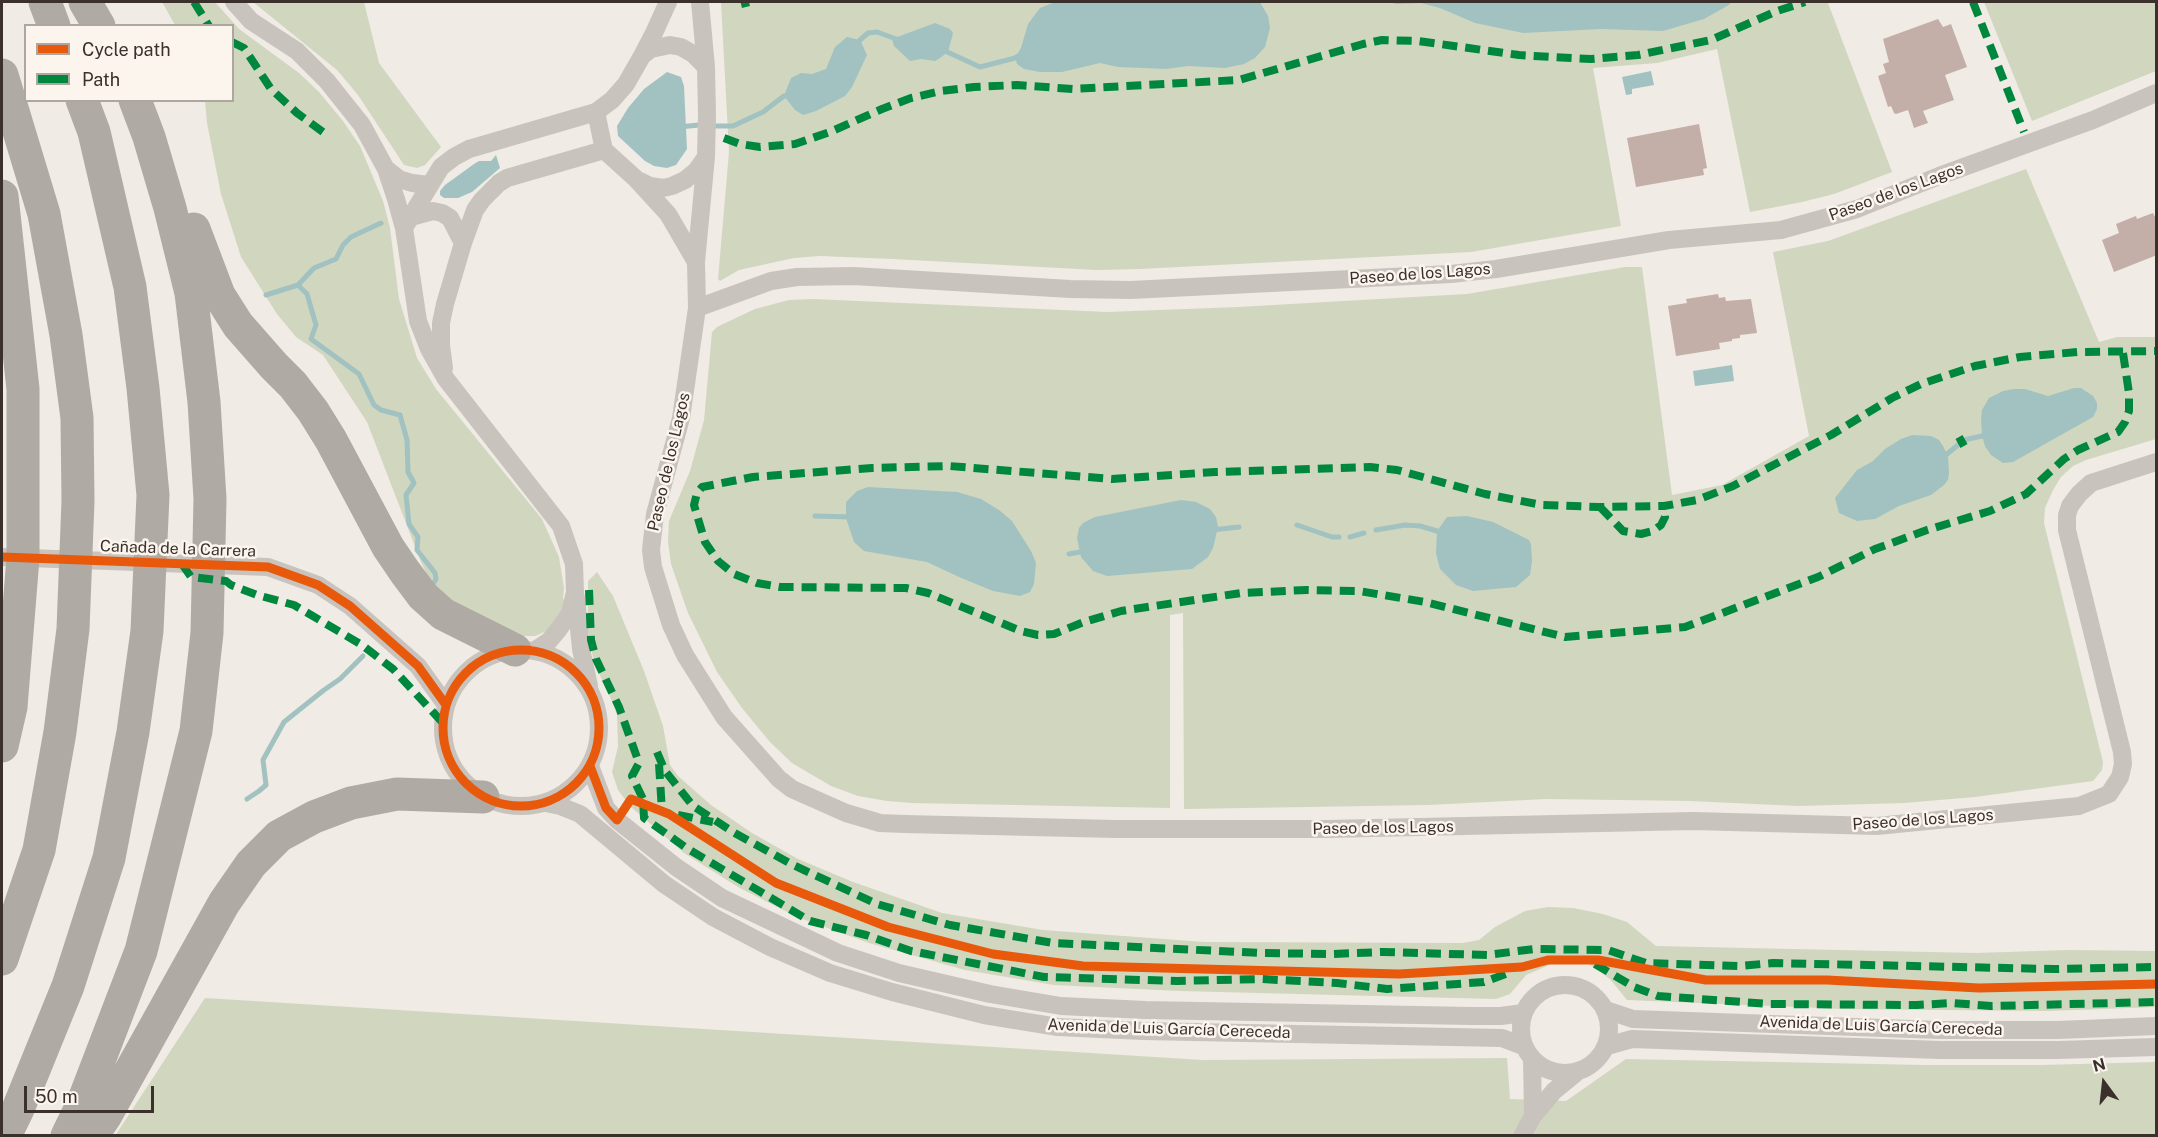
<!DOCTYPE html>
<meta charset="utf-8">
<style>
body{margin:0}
#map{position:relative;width:2158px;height:1137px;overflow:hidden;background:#f0ebe5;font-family:"Public Sans",sans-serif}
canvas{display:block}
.frame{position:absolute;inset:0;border:3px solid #3b302b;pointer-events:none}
.legend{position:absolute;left:24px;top:24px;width:210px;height:78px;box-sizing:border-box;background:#fbf5ee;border:2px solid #aea6a0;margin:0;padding:8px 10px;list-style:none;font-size:18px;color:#3b302b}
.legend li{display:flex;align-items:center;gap:12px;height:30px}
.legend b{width:30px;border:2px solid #aea6a0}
.north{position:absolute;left:2074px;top:1053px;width:60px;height:60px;-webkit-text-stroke:4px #fbf5ee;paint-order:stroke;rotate:345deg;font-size:16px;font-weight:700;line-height:24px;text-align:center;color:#3b302b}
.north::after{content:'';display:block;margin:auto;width:21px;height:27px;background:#3b302b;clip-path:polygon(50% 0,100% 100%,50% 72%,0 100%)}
.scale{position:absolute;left:24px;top:1086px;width:130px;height:27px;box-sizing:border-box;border:3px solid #3b302b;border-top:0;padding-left:8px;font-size:18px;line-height:21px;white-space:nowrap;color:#3b302b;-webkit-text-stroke:4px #fbf5ee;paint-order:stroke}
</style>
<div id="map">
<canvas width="2158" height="1137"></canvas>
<div class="frame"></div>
<ul class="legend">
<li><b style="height:8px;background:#e8590c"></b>Cycle path</li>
<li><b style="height:8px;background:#00873e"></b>Path</li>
</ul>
<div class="north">N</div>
<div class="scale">50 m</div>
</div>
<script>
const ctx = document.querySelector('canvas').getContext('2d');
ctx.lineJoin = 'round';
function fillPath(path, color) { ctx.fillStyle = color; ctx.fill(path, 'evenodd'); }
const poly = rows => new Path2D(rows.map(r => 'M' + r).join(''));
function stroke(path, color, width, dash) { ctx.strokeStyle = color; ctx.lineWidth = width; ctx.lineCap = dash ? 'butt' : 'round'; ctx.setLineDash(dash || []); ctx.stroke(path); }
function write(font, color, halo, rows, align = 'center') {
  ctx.font = font + ' "Public Sans",sans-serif'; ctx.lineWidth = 5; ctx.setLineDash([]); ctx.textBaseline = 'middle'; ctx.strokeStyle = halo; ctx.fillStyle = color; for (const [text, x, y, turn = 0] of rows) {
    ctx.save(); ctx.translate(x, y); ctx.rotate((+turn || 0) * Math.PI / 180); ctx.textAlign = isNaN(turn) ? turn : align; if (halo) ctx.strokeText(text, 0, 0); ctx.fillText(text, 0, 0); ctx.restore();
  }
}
fillPath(poly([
 [162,2,215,2,239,29,299,73,319,92,343,121,360,146,383,201,390,228,399,299,417,358,436,389,542,519,559,557,564,588,563,599,567,601,551,629,535,636,515,636,468,615,430,582,421,562,367,422,323,355,296,337,277,314,241,257,221,194,207,123,205,101,232,100,232,26,175,25],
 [253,2,364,2,379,63,441,147,425,165,417,168,404,165,358,95,337,70],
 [721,2,1832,2,1828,3,1892,172,1834,194,1802,202,1750,212,1717,49,1657,63,1593,68,1621,226,1471,252,1140,269,1096,270,893,259,820,256,794,258,739,270,720,281,718,279,729,152],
 [1984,2,2156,2,2156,71,2032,121],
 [2026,169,2099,342,2117,337,2156,337,2156,439,2086,460,2073,466,2061,477,2053,490,2045,508,2044,523,2103,762,2102,770,2093,781,1975,797,1904,803,1798,806,1690,801,1546,799,1428,805,1184,809,1183,613,1170,615,1170,808,912,803,887,801,858,796,831,786,792,763,770,742,742,708,717,672,688,613,671,564,668,542,669,521,690,471,704,420,712,332,717,327,755,309,789,300,813,299,1107,312,1238,307,1467,294,1625,267,1642,267,1672,495,1722,485,1809,436,1773,252,1828,241],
 [597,572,613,596,644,671,663,726,670,765,678,776,711,805,752,833,798,859,853,882,942,913,1043,930,1204,942,1463,943,1479,940,1495,927,1525,911,1548,907,1573,908,1603,914,1627,922,1656,946,1976,953,2069,950,2156,951,2156,1007,2048,1011,1844,1009,1627,1000,1610,979,1589,964,1561,960,1526,975,1510,994,1496,999,1179,991,1054,985,965,970,869,943,797,917,738,887,684,853,631,807,618,790,612,772,618,746,617,715,609,694,594,663,588,631,588,581],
 [205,998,1203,1060,1507,1058,1510,1099,1566,1101,1626,1059,1924,1065,2041,1065,2156,1062,2156,1136,115,1136]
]), '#d1d6bf');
fillPath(poly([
 [1055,2,1260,2,1268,16,1270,28,1265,47,1255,58,1244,64,1225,68,1188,66,1166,69,1144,68,1118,67,1100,63,1062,72,1040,72,1024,69,1017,64,1015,58,1021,48,1028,24,1040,8],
 [1387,2,1731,2,1729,5,1704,19,1663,31,1601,29,1523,33,1475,23,1440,8,1421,3,1397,4],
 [935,23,950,29,953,33,948,52,940,58,935,61,921,59,910,61,894,46,892,39],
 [847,37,860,40,867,55,852,87,845,96,816,111,803,115,795,110,784,96,791,78,801,73,812,74,826,69,835,47],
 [1651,71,1654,85,1632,89,1632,94,1626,95,1622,77],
 [667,72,681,77,684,86,687,149,676,165,667,168,654,166,645,161,618,136,617,126,628,108,644,89],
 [496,155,500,168,472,192,458,198,444,198,440,195,440,191,445,185,474,164,479,161,491,161],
 [1732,365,1734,381,1695,386,1693,371],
 [2074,388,2081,388,2093,396,2097,403,2097,409,2093,417,2013,462,2003,463,1991,455,1985,446,1982,436,1981,418,1982,410,1989,398,2003,391,2014,389,2025,389,2048,396],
 [1912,435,1931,436,1939,440,1943,446,1948,456,1949,473,1948,480,1944,485,1931,495,1899,506,1875,519,1857,521,1839,513,1835,498,1857,470,1873,461,1885,449,1901,439],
 [868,487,957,492,981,499,999,510,1012,521,1031,551,1036,563,1034,584,1030,592,1020,596,993,591,959,577,927,562,864,551,854,542,846,518,846,502,857,491],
 [1181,500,1196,502,1210,509,1216,517,1218,527,1213,548,1208,557,1192,569,1107,576,1093,571,1081,557,1077,538,1079,528,1083,523,1095,517],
 [1467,516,1493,522,1529,540,1531,544,1532,561,1530,575,1516,587,1473,591,1456,585,1440,569,1436,553,1437,531,1447,517]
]), '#a1c2c1');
stroke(poly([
 [857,46,860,40,868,33,877,32,899,40],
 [943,50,980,67,1015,58,1020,55],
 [712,126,733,126,763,112,784,96,789,95],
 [679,127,699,125],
 [381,223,351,237,343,245,336,259,314,268,298,285,307,294,316,325,311,339,359,374,374,405,381,410,400,415,407,440,408,472,414,483,406,495,409,524,418,537,417,550,435,573,436,579,431,587],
 [266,295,298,285],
 [1947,454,1964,440,1982,436],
 [815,516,852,517],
 [1297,525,1332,537,1339,537],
 [1212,530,1239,527],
 [1376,530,1405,525,1420,526,1437,531],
 [1350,537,1364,533],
 [1069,554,1085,551],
 [247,799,259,791,266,785,263,760,284,722,324,690,340,679,363,656]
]), '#a1c2c1', 5);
fillPath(poly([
 [1938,19,1943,27,1951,24,1967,67,1945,75,1954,100,1923,111,1928,123,1914,128,1908,110,1896,114,1894,113,1891,106,1888,107,1878,76,1886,73,1883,64,1889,62,1883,39],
 [1699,124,1707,168,1703,169,1704,175,1636,187,1627,138],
 [2153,213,2157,221,2157,255,2114,272,2102,240,2119,233,2116,224,2136,216,2137,219],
 [1718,294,1719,298,1725,297,1726,301,1751,299,1757,333,1740,335,1740,338,1732,339,1732,341,1719,343,1720,349,1676,356,1668,306,1687,303,1686,299]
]), '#c3afa7');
stroke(poly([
 [234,2,251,21,297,51,327,81,362,125,386,169,396,199,404,228,418,321,429,349,446,379,561,526,574,564,575,592,570,613,559,629,549,641,534,651],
 [700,2,706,67,707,115,706,157,696,262,697,308,681,418,655,514,651,550,653,567,671,625,685,655,724,717,779,779,792,789,846,813,880,823,905,824,1115,829,1327,829,1693,821,1877,826,2079,806,2109,794,2120,777,2123,764,2122,752,2067,530,2067,515,2070,506,2079,494,2091,483,2156,462],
 [642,56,651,49,670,45,681,47,693,54,706,67],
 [596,112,604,150,635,178,668,214,696,262],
 [386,169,399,179,412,183,429,185],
 [640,181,650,186,663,188,672,186,685,180,696,171,706,157],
 [411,217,433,211,442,213,450,218,463,243],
 [404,228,441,167,454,157,469,149,596,112,612,100,626,84,642,56,654,33,668,2],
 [697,308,771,281,797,277,854,276,1070,289,1131,290,1451,274,1496,269,1669,240,1781,230,1857,209,1939,176,2093,120,2156,93],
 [444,368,441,345,441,323,445,304,463,243,475,210,482,200,499,183,507,178,604,150],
 [2,557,268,567,318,585,350,606,418,666,446,705],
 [576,598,581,649,589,686],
 '443 728a78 78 0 1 1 156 0a78 78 0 1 1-156 0Z',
 [590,766,606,808,617,820,676,867,722,898,838,953,899,973,990,994,1061,1006,1145,1010,1471,1016,1501,1016,1523,1013],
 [546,803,560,806,580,814,664,884,713,917,770,947,830,973,892,992,984,1015,1058,1027,1143,1031,1502,1038,1523,1046],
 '1521 1029a44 44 0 1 1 88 0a44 44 0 1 1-88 0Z',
 [1606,1010,1633,1019,1939,1030,2058,1030,2156,1026],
 [1607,1046,1632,1039,1940,1050,2058,1050,2156,1047],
 [1532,1059,1533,1116],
 [1522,1136,1533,1116,1554,1091,1576,1073]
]), '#c9c3be', 18);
stroke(poly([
 [45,2,54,26],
 [85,2,99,26],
 [2,75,44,214,66,335,77,418,78,501,73,629,60,732,39,850,2,959],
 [2,196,23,389,23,558,11,707,2,746],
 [194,229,219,295,238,325,274,366,293,385,313,411,331,440,388,547,405,572,423,596,443,614,515,650],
 [5,1136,18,1109,68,986,109,858,133,732,147,631,153,495,143,388,130,287,94,132,82,100],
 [67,1136,82,1105,141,951,196,731,207,633,210,499,204,402,191,293,170,208,149,137,135,100],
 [92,1136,106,1115,224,903,251,864,279,836,314,817,351,803,397,794,483,797]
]), '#afaaa4', 33);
stroke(poly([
 [194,2,209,26],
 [1973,2,2024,132],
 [741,4,749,2],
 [232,42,244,48,271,89,297,113,327,135],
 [724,138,740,144,760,147,795,144,830,132,882,109,911,98,941,91,974,87,1017,85,1073,89,1239,80,1363,44,1382,40,1418,41,1519,55,1551,57,1591,59,1638,55,1711,40,1777,11,1805,2],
 [2123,353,2129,393,2129,411,2125,422,2118,432,2078,450,2064,459,2026,494,1990,511,1927,530,1875,549,1818,577,1685,627,1565,637,1425,602,1359,591,1307,590,1241,593,1121,611,1084,622,1054,634,1038,635,1021,631,928,593,906,588,780,587,757,583,734,574,718,561,705,542,694,505,697,493,702,487,753,477,872,468,949,466,1112,479,1215,472,1370,467,1397,470,1485,494,1542,505,1600,507,1664,506,1697,500,1733,486,1831,435,1892,398,1921,384,1975,366,2020,357,2078,352,2156,351],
 [1959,437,1964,446],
 [1600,507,1623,531,1641,534,1653,531,1661,525,1665,517,1664,506],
 [182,564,191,577,226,581,231,585,257,595,294,605,362,645,393,669,443,723],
 [589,590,591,640,596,659,619,707,639,763,632,776,643,799,644,818,688,849,810,921,866,935,911,951,1044,977,1177,981,1261,979,1337,983,1387,989,1484,982,1511,972],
 [657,752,665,771,693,806,733,832,791,864,877,904,950,925,1053,943,1261,953,1331,954,1383,952,1487,955,1534,949,1608,950,1646,963,1739,966,1773,963,2053,969,2156,967],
 [659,764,662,811],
 [678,815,713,822],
 [1595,964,1634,987,1658,996,1770,1004,1917,1005,1952,1003,1991,1006,2156,1002]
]), '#00873e', 8, [15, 8]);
stroke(poly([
 [2,557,268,567,318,585,350,606,418,666,446,705],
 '443 728a78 78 0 1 1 156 0a78 78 0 1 1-156 0Z',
 [590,766,606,808,617,820,631,799,669,814,776,883,888,927,993,954,1083,966,1399,974,1522,967,1548,960,1598,960,1706,980,1827,980,1979,988,2156,984]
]), '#e8590c', 9);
write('16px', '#3b302b', '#fbf5ee', [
 ["Paseo de los Lagos",1896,192,-20],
 ["Paseo de los Lagos",1420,274,-4],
 ["Paseo de los Lagos",669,462,-77],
 ["Cañada de la Carrera",178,549,2],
 ["Paseo de los Lagos",1923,820,-4],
 ["Paseo de los Lagos",1383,828,-1],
 ["Avenida de Luis García Cereceda",1881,1026,2],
 ["Avenida de Luis García Cereceda",1169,1029,2]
]);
</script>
